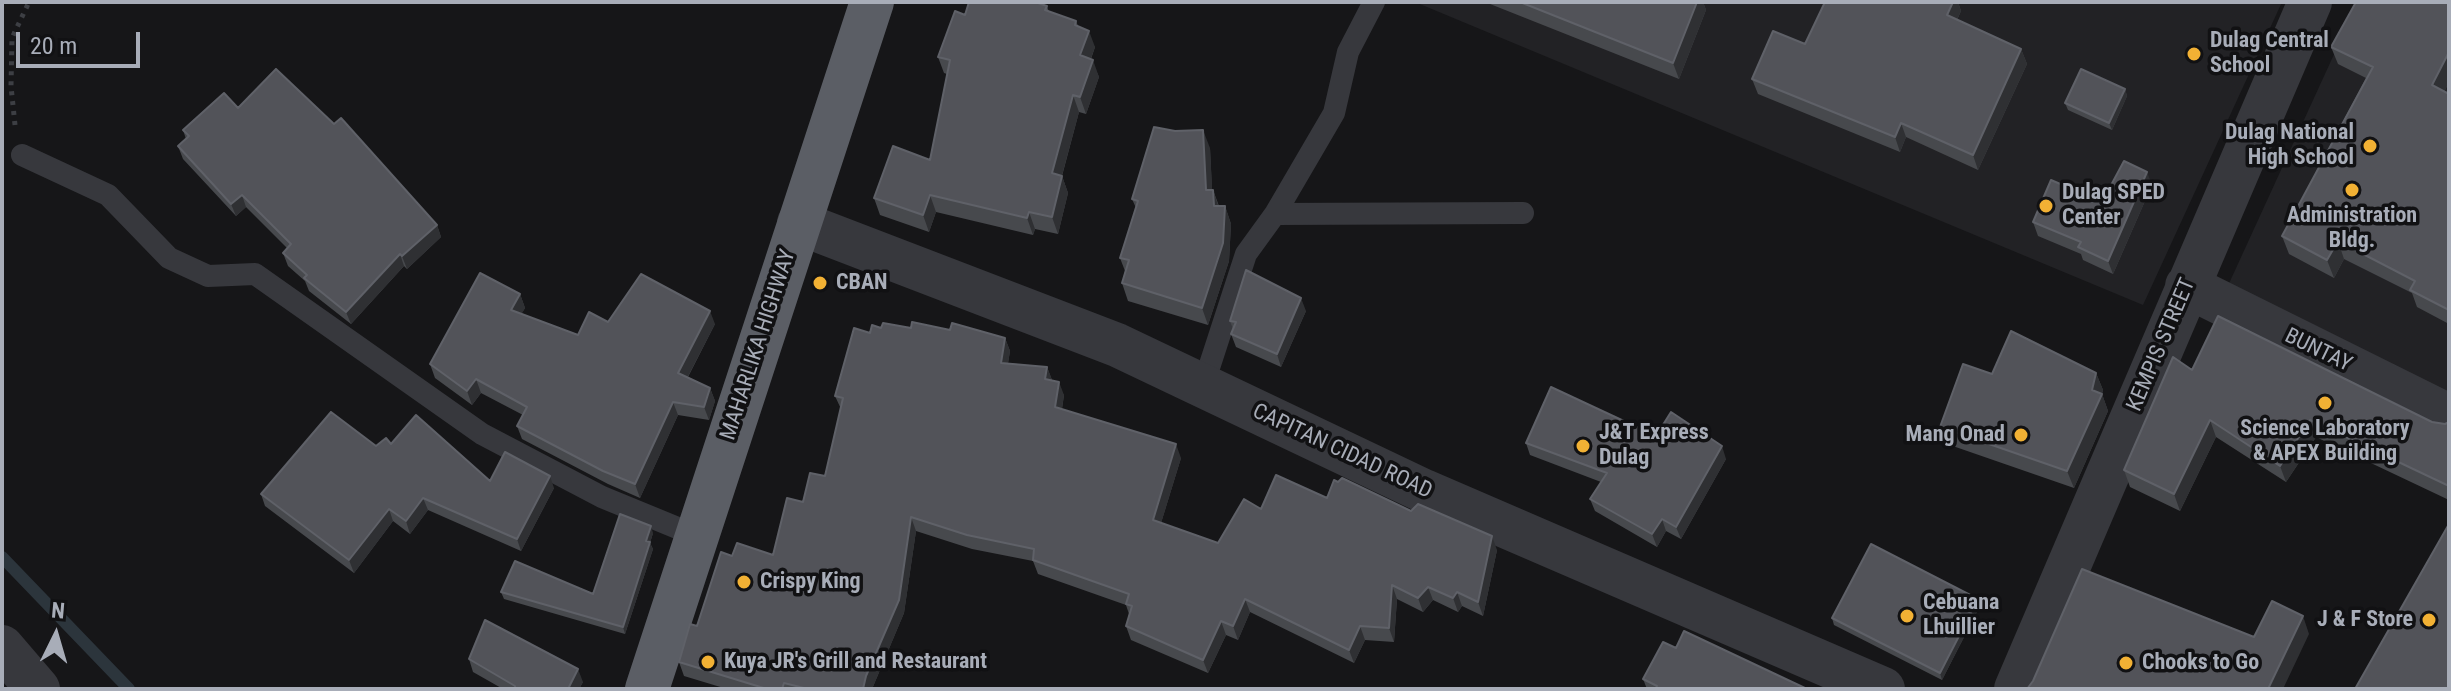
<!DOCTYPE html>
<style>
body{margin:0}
#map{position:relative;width:2451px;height:691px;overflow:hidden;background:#161618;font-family:"Roboto Condensed",sans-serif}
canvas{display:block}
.frame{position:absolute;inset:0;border:4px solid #a8adb8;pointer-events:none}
.north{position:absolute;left:16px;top:595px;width:80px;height:80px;-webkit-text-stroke:6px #111113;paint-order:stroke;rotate:5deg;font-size:22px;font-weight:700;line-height:32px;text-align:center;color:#a8adb8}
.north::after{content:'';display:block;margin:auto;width:28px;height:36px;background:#a8adb8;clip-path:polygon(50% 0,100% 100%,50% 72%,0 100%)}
.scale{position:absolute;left:16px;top:32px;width:124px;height:36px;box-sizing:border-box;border:4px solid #a8adb8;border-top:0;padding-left:10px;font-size:24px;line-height:28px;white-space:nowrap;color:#a8adb8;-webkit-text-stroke:6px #111113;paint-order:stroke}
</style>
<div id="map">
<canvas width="2451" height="691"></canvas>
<div class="frame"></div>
<div class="north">N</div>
<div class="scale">20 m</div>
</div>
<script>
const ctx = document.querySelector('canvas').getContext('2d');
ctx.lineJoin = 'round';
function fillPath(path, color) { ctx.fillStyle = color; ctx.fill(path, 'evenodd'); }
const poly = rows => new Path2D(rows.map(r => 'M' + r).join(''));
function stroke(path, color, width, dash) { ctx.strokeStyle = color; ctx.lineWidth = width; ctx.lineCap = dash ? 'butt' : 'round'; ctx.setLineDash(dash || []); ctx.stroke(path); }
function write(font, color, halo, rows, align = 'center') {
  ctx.font = font + ' "Roboto Condensed",sans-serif'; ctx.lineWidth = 7; ctx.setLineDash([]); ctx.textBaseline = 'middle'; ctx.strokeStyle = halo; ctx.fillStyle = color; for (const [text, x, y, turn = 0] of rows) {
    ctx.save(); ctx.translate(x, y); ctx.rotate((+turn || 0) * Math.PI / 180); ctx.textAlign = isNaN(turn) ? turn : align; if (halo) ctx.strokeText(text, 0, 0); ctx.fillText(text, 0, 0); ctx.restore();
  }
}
fillPath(poly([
 [1415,2,2282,2,2143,305],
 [2358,2,2449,2,2449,401,2226,290]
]), '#222225');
stroke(poly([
 [2,557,129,689]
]), '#2c353c', 12);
stroke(poly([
 [15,125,11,86,12,38,29,2]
]), '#3d3f44', 5, [4, 6]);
stroke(poly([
 [22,155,108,195,169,258,208,276,255,274,482,434,602,497,697,536],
 [1275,214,1334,113,1348,52,1374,2],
 [1203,386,1246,254,1275,214,1523,213]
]), '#37383d', 22);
stroke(poly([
 [799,223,1117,345,1424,491,1883,689],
 [2187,286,2449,416],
 [2,647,38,689],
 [2016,689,2310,2]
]), '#37383d', 44);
stroke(poly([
 [647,689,872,2]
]), '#5b5e65', 44);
fillPath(poly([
 [1485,2,1703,2,1706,10,1679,79],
 [1825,2,1958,2,1961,11,1957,20,2021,49,2027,64,1978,170,1906,137,1900,152,1758,94,1752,79,1805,44],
 [2449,2,2449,82,2444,92,2449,94,2449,324,2417,307,2412,293,2344,259,2334,278,2289,254,2282,236,2366,78,2338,64,2331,47],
 [1047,6,1049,12,1076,21,1078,26,1095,47,1091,59,1099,77,1086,114,1079,112,1062,176,1068,193,1058,234,1035,229,1033,235,936,212,929,232,880,215,874,198,930,160,947,74,944,73,938,57,965,15],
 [2125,89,2127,96,2112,130,2068,110,2065,103],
 [238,108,437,225,441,237,407,269,404,266,351,324,309,291,305,281,288,266,283,253,287,248,246,207,236,216,183,159,178,146,186,139,183,130],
 [1210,148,1212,190,1213,190,1219,206,1225,206,1231,224,1229,261,1208,325,1128,301,1122,283,1125,271,1120,258,1136,208,1132,199],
 [2152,185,2113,274,2083,260,2081,254,2038,236,2033,222,2102,202],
 [520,294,525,308,521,314,578,335,608,322,715,324,688,377,710,388,715,401,709,420,678,415,640,498,608,484,522,439,517,426,523,415,481,393,472,405,435,378,430,364],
 [1306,311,1281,367,1236,347,1231,334,1233,329,1230,321],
 [881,328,950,330,1005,338,1010,351,1008,363,1047,367,1052,380,1064,395,1062,409,1181,458,1161,523,1218,543,1261,509,1327,498,1411,511,1497,550,1483,616,1462,606,1458,612,1433,600,1423,612,1397,599,1394,642,1365,640,1354,663,1250,612,1238,640,1226,635,1208,673,1131,640,1126,626,1129,614,1126,605,1038,574,1033,561,972,549,916,531,904,613,872,689,727,689,684,676,679,662,732,556,773,555,803,502,825,476,841,409,835,396,870,333],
 [2192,370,2445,424,2449,422,2449,500,2316,437,2286,482,2216,437,2180,511,2130,487,2124,470],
 [2096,373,2103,390,2102,394,2108,411,2074,488,1947,444,1940,427,1992,374],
 [1656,436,1726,459,1681,539,1666,531,1657,547,1595,511,1590,499,1601,482,1530,455,1526,443],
 [391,444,490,481,554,488,521,551,428,510,410,534,393,521,354,573,265,506,261,494],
 [653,533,650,543,653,549,625,634,504,599,501,592,593,594],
 [1980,606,1942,680,1834,625,1832,618],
 [1676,648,1807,689,1647,689,1643,679],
 [469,659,583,682,579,689,503,689,473,672]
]), '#47494d');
fillPath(poly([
 [1697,2,1703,2,1706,10,1679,79,1673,63],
 [1953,2,1958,2,1961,11,1952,30,1947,15],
 [1089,31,1095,47,1086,72,1080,55],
 [2021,49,2027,64,1978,170,1973,155],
 [2449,52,2449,82,2439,103,2432,85],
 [1093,60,1099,77,1086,114,1080,97],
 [2125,89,2127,96,2112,130,2109,123],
 [1073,95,1079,112,1058,190,1052,173],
 [1901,123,1906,137,1900,152,1895,137],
 [1203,130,1210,148,1213,207,1206,190],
 [2147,172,2152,185,2113,274,2108,261],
 [1062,176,1068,193,1058,234,1052,217],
 [1213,190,1219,208,1214,206],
 [242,195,246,207,236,216,231,204],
 [930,195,936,212,929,232,923,215],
 [1225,206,1231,224,1229,261,1208,325,1202,308],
 [1029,212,1035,229,1033,235,1027,218],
 [437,225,441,237,407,269,402,256],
 [2338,241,2344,259,2334,278,2327,260],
 [400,254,404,266,351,324,346,312],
 [520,294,525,308,516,324,511,310],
 [1301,298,1306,311,1281,367,1277,354],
 [710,311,715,324,683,386,678,373],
 [1005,338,1010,351,1006,376,1001,363],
 [1047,367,1052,380,1045,379],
 [2096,373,2103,390,2102,394,2108,411,2074,488,2067,471,2092,390],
 [476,379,481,393,472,405,467,391],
 [1059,382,1064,395,1060,421,1055,407],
 [710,388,715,401,709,420,704,407],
 [673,402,678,415,640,498,635,484],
 [2210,420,2216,437,2180,511,2174,494],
 [2310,420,2316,437,2286,482,2280,466],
 [1176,444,1181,458,1158,533,1153,520],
 [1722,446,1726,459,1681,539,1676,527],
 [550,476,554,488,521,551,517,539],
 [423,498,428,510,410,534,406,521],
 [389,509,393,521,354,573,349,560],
 [911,517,916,531,904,613,872,689,863,689],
 [1662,519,1666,531,1657,547,1652,534],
 [651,526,653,533,650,543,653,549,625,634,623,627],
 [1492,536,1497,550,1483,616,1478,602],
 [1392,585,1397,599,1394,642,1389,628],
 [1428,587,1433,600,1423,612,1418,598],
 [1457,592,1462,606,1458,612,1453,598],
 [1245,599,1250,612,1238,640,1233,626],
 [1978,599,1980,606,1942,680,1940,673],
 [2303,616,2309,634,2283,689,2268,689],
 [1221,621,1226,635,1208,673,1203,660],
 [1360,626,1365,640,1354,663,1349,650],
 [578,669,583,682,579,689,568,689]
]), '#2f3033');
const building = poly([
 [969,2,1035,2,1047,6,1045,10,1076,21,1075,25,1089,31,1080,55,1093,60,1080,97,1073,95,1052,173,1062,176,1052,217,1029,212,1027,218,930,195,923,215,874,198,893,146,930,160,950,60,938,57,955,11,965,15,969,2],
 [1520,2,1697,2,1673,63,1520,2],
 [1825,2,1953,2,1947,15,2021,49,1973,155,1901,123,1895,137,1752,79,1773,31,1805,44,1825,2],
 [2356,2,2449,2,2449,52,2432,85,2449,94,2449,310,2410,290,2415,281,2338,241,2327,260,2282,236,2373,67,2331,47,2356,2],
 [276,69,334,124,341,118,437,225,402,256,400,254,346,312,304,278,307,275,283,253,291,244,242,195,231,204,178,146,189,136,183,130,224,93,238,108,276,69],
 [2081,69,2125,89,2109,123,2065,103,2081,69],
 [1154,127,1175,131,1203,130,1206,190,1213,190,1214,206,1225,206,1223,243,1202,308,1122,283,1129,260,1120,258,1138,201,1132,199,1154,127],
 [2124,161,2147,172,2108,261,2078,247,2081,242,2033,222,2051,180,2102,202,2124,161],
 [1246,270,1301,298,1277,354,1231,334,1236,322,1230,321,1246,270],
 [480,273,520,294,511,310,578,335,589,312,608,322,641,274,710,311,678,373,710,388,704,407,673,402,635,484,603,471,517,426,527,407,476,379,467,391,430,364,480,273],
 [2218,316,2432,422,2445,424,2449,422,2449,486,2310,420,2280,466,2210,420,2174,494,2124,470,2173,357,2192,370,2218,316],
 [912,322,950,330,952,323,1005,338,1001,363,1047,367,1045,379,1059,382,1055,407,1176,444,1153,520,1218,543,1244,499,1261,509,1276,475,1327,498,1334,480,1338,482,1342,478,1411,511,1418,504,1492,536,1478,602,1457,592,1453,598,1428,587,1418,598,1392,585,1389,628,1360,626,1349,650,1245,599,1233,626,1221,621,1203,660,1126,626,1132,606,1126,604,1129,594,1033,560,1034,549,967,535,911,517,899,600,866,676,863,689,808,689,784,683,782,689,767,689,679,662,690,624,697,626,721,552,732,556,737,543,773,555,787,498,803,502,810,473,825,476,843,398,835,396,854,328,870,333,872,325,881,328,883,323,911,328,912,322],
 [2011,331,2096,373,2092,390,2102,394,2067,471,1940,427,1963,364,1992,374,2011,331],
 [1551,387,1656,436,1671,412,1722,446,1676,527,1662,519,1652,534,1590,499,1607,473,1526,443,1551,387],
 [331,412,376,446,386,438,391,444,416,415,490,481,505,452,550,476,517,539,423,498,406,521,389,509,349,560,261,494,331,412],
 [620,514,651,526,646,541,650,542,623,627,501,592,515,561,593,594,620,514],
 [2449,524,2449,689,2355,689,2449,524],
 [1871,544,1978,599,1940,673,1832,618,1871,544],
 [2082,569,2254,637,2272,601,2303,616,2268,689,2027,689,2033,681,2082,569],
 [485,620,578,669,568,689,515,689,515,686,469,659,485,620],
 [1684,631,1807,689,1656,689,1657,686,1643,679,1663,642,1676,648,1684,631]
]);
fillPath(building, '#525359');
stroke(building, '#5f6168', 2);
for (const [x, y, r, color] of [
 [2194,54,8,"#f2b134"],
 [2370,146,8,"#f2b134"],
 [2352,190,8,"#f2b134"],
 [2046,206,8,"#f2b134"],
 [820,283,8,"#f2b134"],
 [2325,403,8,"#f2b134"],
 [2021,435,8,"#f2b134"],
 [1583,446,8,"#f2b134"],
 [744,582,8,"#f2b134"],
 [1907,616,8,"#f2b134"],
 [2429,620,8,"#f2b134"],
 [708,662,8,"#f2b134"],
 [2126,663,8,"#f2b134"]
]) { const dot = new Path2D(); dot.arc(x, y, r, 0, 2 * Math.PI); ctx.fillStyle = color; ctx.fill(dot); stroke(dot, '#111113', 3); }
write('bold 22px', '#a8adb8', '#111113', [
 ["Dulag Central",2210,41],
 ["School",2210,66],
 ["Dulag National",2354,133,"right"],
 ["High School",2354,158,"right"],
 ["Dulag SPED",2062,193],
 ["Center",2062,218],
 ["Administration",2352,216,"center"],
 ["Bldg.",2352,241,"center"],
 ["CBAN",836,283],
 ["Science Laboratory",2325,429,"center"],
 ["& APEX Building",2325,454,"center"],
 ["J&T Express",1599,433],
 ["Dulag",1599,458],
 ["Mang Onad",2005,435,"right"],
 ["Crispy King",760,582],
 ["Cebuana",1923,603],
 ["Lhuillier",1923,628],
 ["J & F Store",2413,620,"right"],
 ["Kuya JR's Grill and Restaurant",724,662],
 ["Chooks to Go",2142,663]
], 'left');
write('22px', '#a8adb8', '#111113', [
 ["MAHARLIKA HIGHWAY",759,345,-72],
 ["KEMPIS STREET",2162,345,-67],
 ["BUNTAY",2318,351,26],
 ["CAPITAN CIDAD ROAD",1342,452,25]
]);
</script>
